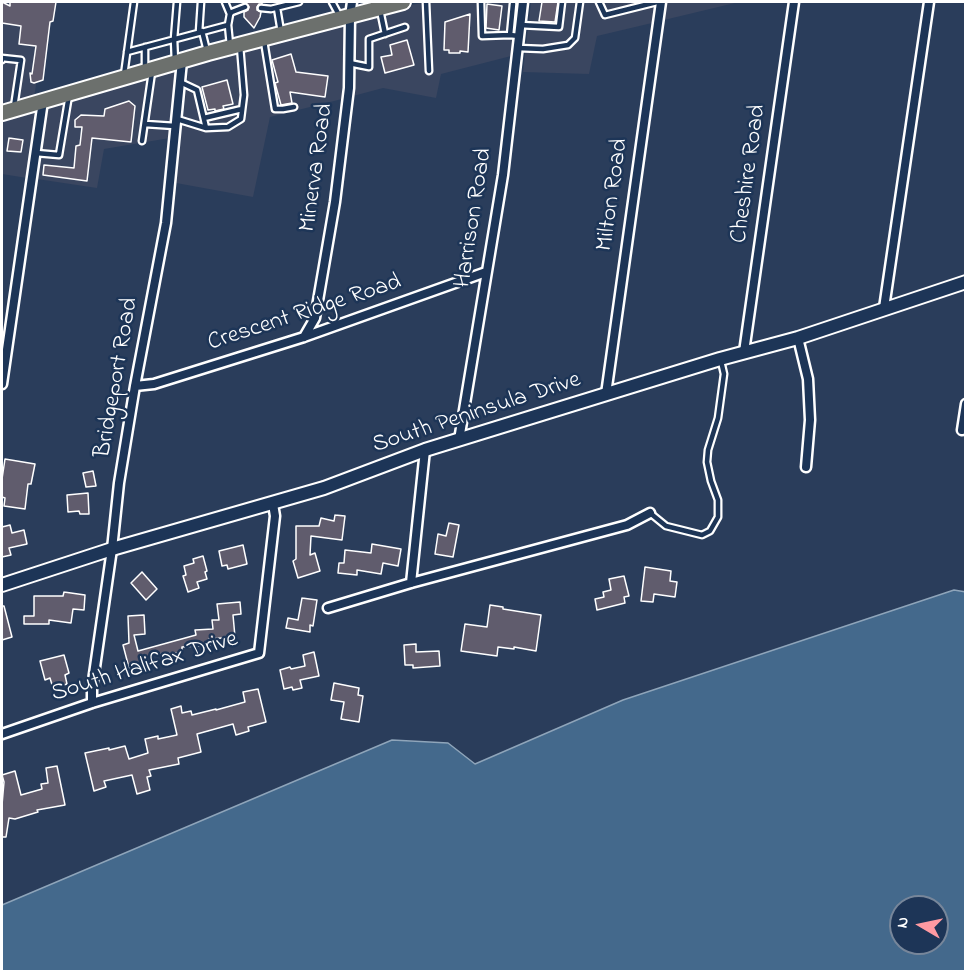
<!DOCTYPE html>
<style>
body{margin:0}
#map{position:relative;width:967px;height:973px;overflow:hidden;background:#2a3d5b;font-family:"Indie Flower",sans-serif}
canvas{display:block}
.frame{position:absolute;inset:0;border:3px solid #fff;pointer-events:none}
.north{position:absolute;left:889px;top:895px;width:60px;height:60px;box-sizing:border-box;background:#1d3557;border:2px solid #77869a;border-radius:50%;rotate:279deg;font-size:16px;font-weight:700;line-height:24px;text-align:center;color:#fff}
.north::after{content:'';display:block;margin:auto;width:21px;height:27px;background:#ff9aa2;clip-path:polygon(50% 0,100% 100%,50% 72%,0 100%)}
</style>
<div id="map">
<canvas width="967" height="973"></canvas>
<div class="frame"></div>
<div class="north">N</div>
</div>
<script>
const ctx = document.querySelector('canvas').getContext('2d');
ctx.lineJoin = 'round';
function fillPath(path, color) { ctx.fillStyle = color; ctx.fill(path, 'evenodd'); }
const poly = rows => new Path2D(rows.map(r => 'M' + r).join(''));
function stroke(path, color, width, dash) { ctx.strokeStyle = color; ctx.lineWidth = width; ctx.lineCap = dash ? 'butt' : 'round'; ctx.setLineDash(dash || []); ctx.stroke(path); }
function write(font, color, halo, rows, align = 'center') {
  ctx.font = font + ' "Indie Flower",sans-serif'; ctx.lineWidth = 5; ctx.setLineDash([]); ctx.textBaseline = 'middle'; ctx.strokeStyle = halo; ctx.fillStyle = color; for (const [text, x, y, turn = 0] of rows) {
    ctx.save(); ctx.translate(x, y); ctx.rotate((+turn || 0) * Math.PI / 180); ctx.textAlign = isNaN(turn) ? turn : align; if (halo) ctx.strokeText(text, 0, 0); ctx.fillText(text, 0, 0); ctx.restore();
  }
}
fillPath(poly([
 [2,2,49,2,34,98,2,108],
 [425,2,520,2,515,55,441,74,436,98,383,88,353,96,355,18],
 [531,2,655,2,652,23,597,36,589,74,523,72],
 [666,2,739,2,664,20],
 [344,21,342,99,270,117,253,197,176,183,189,64],
 [177,68,170,138,104,149,97,188,37,179,48,105],
 [36,108,27,178,2,174,2,118]
]), '#3a4660');
const water = poly([
 [954,590,966,592,965,971,2,971,2,905,392,740,448,743,475,764,623,700,954,590],
 [901,907,937,907,937,943,901,943,901,907]
]);
fillPath(water, '#44698c');
stroke(water, '#8fa5ba', 1.5);
const building = poly([
 [2,2,10,6,10,2,56,2,53,21,50,22,43,80,34,83,31,82,30,73,32,74,36,46,19,44,21,26,2,23,2,2],
 [245,2,262,2,262,4,259,4,257,7,257,10,261,12,260,17,254,28,244,17,244,12,248,10,249,7,245,2],
 [542,2,558,2,555,22,539,21,542,2],
 [487,4,502,6,499,30,486,28,487,4],
 [470,14,468,52,460,51,460,53,449,53,449,50,444,50,445,22,470,14],
 [407,40,414,65,385,73,381,57,392,55,390,45,407,40],
 [291,54,296,72,328,76,325,97,290,92,292,103,281,105,275,83,278,82,272,60,291,54],
 [227,80,233,104,223,106,224,109,215,111,215,109,208,110,202,87,227,80],
 [129,101,135,106,131,142,92,138,87,181,43,175,44,165,74,168,76,146,80,145,82,127,75,127,75,120,81,115,104,116,105,109,129,101],
 [9,138,23,140,21,152,7,151,9,138],
 [5,459,35,464,31,484,28,484,25,509,4,506,5,498,2,497,2,479,5,459],
 [93,471,96,486,86,487,83,473,93,471],
 [88,493,89,514,80,514,79,511,68,512,67,495,88,493],
 [335,515,345,516,342,540,311,536,310,555,315,553,320,571,298,578,293,561,296,559,296,526,319,526,321,518,334,521,335,515],
 [449,523,459,525,453,557,435,554,438,534,446,536,449,523],
 [10,525,12,533,24,530,27,544,9,548,11,555,2,557,2,527,10,525],
 [372,544,401,549,398,566,383,563,381,574,357,570,357,575,338,573,339,563,344,563,345,550,371,553,372,544],
 [243,545,247,564,228,569,227,565,222,566,219,551,243,545],
 [203,556,207,571,205,572,207,579,197,582,199,588,188,592,183,576,186,575,184,566,194,563,193,559,203,556],
 [645,567,671,571,670,581,677,582,675,597,654,594,653,602,641,601,645,567],
 [142,572,157,589,146,600,131,583,142,572],
 [624,576,629,596,624,597,625,603,597,610,595,599,604,597,603,592,611,590,609,579,624,576],
 [64,592,85,595,84,610,73,609,71,623,49,620,49,624,24,624,24,616,34,616,34,596,63,596,64,592],
 [302,598,317,600,313,626,310,625,310,632,286,628,288,618,298,620,302,598],
 [240,602,241,614,233,615,235,637,209,639,210,645,182,647,182,653,150,654,152,661,129,668,123,645,129,643,128,616,144,615,145,634,134,635,138,651,196,635,195,630,213,629,212,620,219,620,217,604,240,602],
 [490,605,503,607,503,609,541,615,536,651,514,647,514,649,498,647,497,656,461,651,465,624,487,627,490,605],
 [2,606,4,606,12,637,2,640,2,606],
 [416,644,416,652,439,651,440,666,413,668,413,665,405,665,404,645,416,644],
 [314,652,319,676,300,680,302,688,293,690,292,687,284,689,280,670,290,667,291,669,305,666,303,655,314,652],
 [64,655,69,673,65,675,67,684,53,688,50,678,45,680,40,661,64,655],
 [334,683,359,688,358,695,363,696,359,722,341,719,344,702,331,700,334,683],
 [258,689,266,722,248,727,249,731,236,735,233,724,197,734,201,752,178,758,179,764,149,770,151,776,147,777,150,790,137,794,132,775,104,781,106,787,94,791,85,753,109,748,109,750,125,746,129,759,148,753,145,739,158,736,158,739,177,735,171,709,181,706,182,713,191,711,192,715,216,709,216,710,245,702,243,692,258,689],
 [57,766,65,805,37,810,38,812,15,819,9,818,6,837,2,837,2,805,4,782,2,775,15,771,21,795,42,789,41,784,48,783,46,768,57,766]
]);
fillPath(building, '#605c6d');
stroke(building, '#fff', 1.5);
const service = poly([
 [225,2,230,14],
 [332,2,339,15],
 [426,2,429,71],
 [481,2,482,36,510,35,519,36],
 [599,2,605,15,657,2],
 [261,8,271,9,299,2],
 [277,8,281,32],
 [380,10,385,34],
 [520,25,559,27,562,2],
 [202,31,207,51],
 [199,32,201,2],
 [510,35,513,4],
 [264,41,275,109,283,109,294,107],
 [230,45,228,25,230,14,232,12,245,7],
 [518,48,543,49,568,45,575,38,580,2],
 [127,52,228,25],
 [2,60,2,58,21,60,14,107],
 [175,62,174,39,177,2],
 [349,63,369,67,369,39,405,27],
 [145,69,145,47],
 [124,75,134,2],
 [180,82,197,90,206,128,228,127,241,119,244,95,240,46],
 [204,118,242,109],
 [177,119,206,128],
 [145,124,175,126],
 [142,141,152,72],
 [36,153,59,155,69,95],
 [650,513,666,526,702,535,710,531,718,517,718,500,711,481,707,462,708,450,718,418,724,374,721,361]
]);
const minor = poly([
 [884,308,929,2],
 [304,337,315,318,335,202,349,88,350,16,352,2],
 [798,338,808,379,810,420,806,467],
 [744,352,794,2],
 [2,384,43,101],
 [135,386,154,384,304,337,486,272],
 [606,394,661,2],
 [962,430,966,404],
 [459,440,503,175,523,2],
 [411,583,425,450],
 [328,608,411,583,627,525,650,513],
 [92,703,92,688,112,549,119,483,135,386,166,223,182,61],
 [2,734,92,703,259,653,275,516,273,504]
]);
const secondary = poly([
 [2,585,112,549,324,488,425,450,720,359,798,338,966,282]
]);
const primary = poly([
 [2,113,208,53,403,2]
]);
stroke(service, '#fff', 9);
stroke(minor, '#fff', 13);
stroke(secondary, '#fff', 16);
stroke(primary, '#fff', 18);
stroke(service, '#1d3557', 4.5);
stroke(minor, '#1d3557', 8);
stroke(secondary, '#1d3557', 12);
stroke(primary, '#6c706d', 14);
write('24px', '#fff', '#1d3557', [
 ["Minerva Road",318,168,-82],
 ["Cheshire Road",750,174,-82],
 ["Milton Road",614,195,-82],
 ["Harrison Road",475,218,-81],
 ["Crescent Ridge Road",305,314,-18],
 ["Bridgeport Road",118,378,-80],
 ["South Peninsula Drive",477,414,-18],
 ["South Halifax Drive",145,668,-17]
]);
</script>
